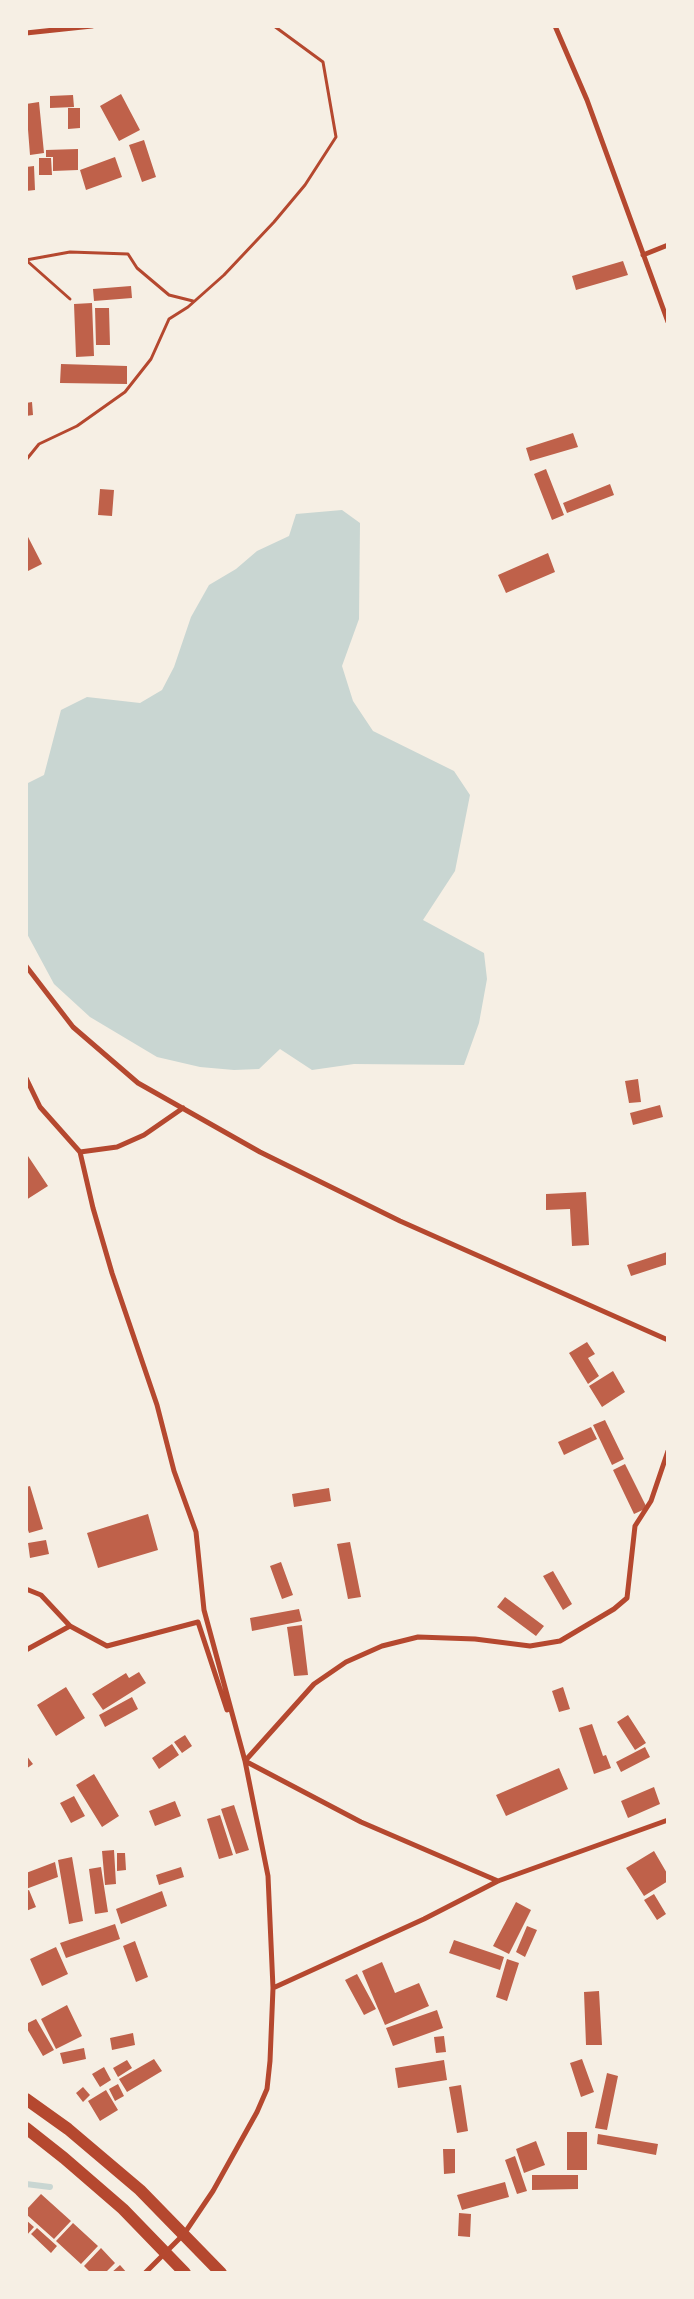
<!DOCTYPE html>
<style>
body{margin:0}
#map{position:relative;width:694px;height:2299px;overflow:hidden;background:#f6efe4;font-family:"PT Serif",serif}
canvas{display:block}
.frame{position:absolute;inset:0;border:28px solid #f6efe4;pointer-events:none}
</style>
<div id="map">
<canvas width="694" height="2299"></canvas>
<div class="frame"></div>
</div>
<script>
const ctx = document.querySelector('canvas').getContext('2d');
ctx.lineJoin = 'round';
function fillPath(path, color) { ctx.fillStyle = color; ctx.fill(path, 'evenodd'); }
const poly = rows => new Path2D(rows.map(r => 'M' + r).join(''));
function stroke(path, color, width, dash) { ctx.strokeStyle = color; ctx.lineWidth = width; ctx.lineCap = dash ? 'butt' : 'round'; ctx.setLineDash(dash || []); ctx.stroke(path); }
fillPath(poly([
 [342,510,360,523,359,619,342,666,353,701,373,731,454,771,470,795,455,871,423,920,484,953,487,979,479,1023,464,1065,354,1064,312,1070,280,1049,259,1069,234,1070,200,1067,157,1057,90,1017,54,984,26,932,26,784,44,775,61,710,87,697,140,703,162,690,174,667,191,617,209,585,236,569,257,551,289,536,296,514]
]), '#c9d6d2');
stroke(poly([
 [26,2184,50,2187]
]), '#c9d6d2', 6);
fillPath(poly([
 [121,94,140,130,119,141,100,106],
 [73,95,74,107,50,108,50,96],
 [39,102,44,153,30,155,26,104],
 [68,108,80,108,80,128,68,129],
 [144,140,156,177,142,182,129,145],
 [78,149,78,170,53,171,53,157,46,157,46,150],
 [115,157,122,177,86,190,80,170],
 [39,158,51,158,52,175,39,175],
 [34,166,35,190,26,191,26,167],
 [623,261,628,275,576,290,572,276],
 [131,286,132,298,94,301,93,289],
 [92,303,94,356,76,357,74,304],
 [95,308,109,308,110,345,96,345],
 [26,323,28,323,28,346,26,346],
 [61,364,127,366,127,384,60,383],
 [32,402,33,415,26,416,26,403],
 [573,433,578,447,530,461,526,448],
 [546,469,564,515,552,520,534,474],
 [610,484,614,495,567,513,563,503],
 [100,489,114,490,112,516,98,515],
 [26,533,42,564,26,572],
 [548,553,555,572,506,593,498,575],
 [638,1079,641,1102,629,1103,625,1081],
 [660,1105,663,1117,633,1125,630,1113],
 [26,1153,48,1186,26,1200],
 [586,1192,589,1245,572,1246,570,1209,546,1210,546,1194],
 [667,1252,668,1264,631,1276,627,1265],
 [587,1342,595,1354,588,1358,599,1376,588,1384,569,1353],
 [613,1371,625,1392,602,1407,589,1386],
 [605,1420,624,1459,612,1465,593,1425],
 [591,1427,597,1439,564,1455,558,1442],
 [625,1464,647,1508,634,1514,613,1470],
 [30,1486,43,1529,29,1533,26,1524,26,1487],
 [329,1488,331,1501,294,1507,292,1494],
 [148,1514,158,1550,98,1568,87,1533],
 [46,1540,49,1554,30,1558,28,1543],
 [350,1542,361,1597,348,1599,337,1544],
 [281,1562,293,1595,282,1599,270,1566],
 [553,1571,572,1604,563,1610,543,1576],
 [505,1597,544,1626,536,1636,497,1607],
 [299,1609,302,1621,252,1631,250,1618],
 [302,1625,308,1675,294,1676,287,1627],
 [139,1672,146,1683,103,1710,92,1694,126,1673,129,1678],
 [66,1687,85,1718,56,1736,37,1705],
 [563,1687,570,1709,559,1712,552,1691],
 [132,1697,138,1709,105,1727,99,1715],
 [628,1715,646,1743,635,1750,617,1722],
 [592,1724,603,1756,606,1755,611,1768,594,1774,579,1728],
 [185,1735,192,1746,182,1753,174,1742],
 [172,1744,179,1755,159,1769,152,1758],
 [645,1747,650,1757,621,1772,616,1762],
 [26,1755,33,1764,26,1769],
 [559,1768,568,1789,506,1816,496,1795],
 [94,1774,119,1816,102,1827,76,1785],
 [654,1787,660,1804,628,1818,621,1801],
 [74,1796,85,1816,71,1823,60,1803],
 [175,1801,181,1816,155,1826,149,1811],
 [234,1805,249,1850,236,1854,221,1809],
 [220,1815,233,1855,219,1859,207,1819],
 [114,1850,116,1884,105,1885,102,1851],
 [654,1851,668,1875,668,1881,644,1896,626,1868],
 [117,1853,125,1853,126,1870,117,1871],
 [72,1857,83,1921,69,1924,58,1860],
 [55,1862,58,1877,26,1889,26,1873],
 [101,1867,108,1912,95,1914,89,1869],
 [181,1867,184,1877,159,1885,156,1875],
 [29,1890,36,1907,26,1911,26,1891],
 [162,1891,167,1906,121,1924,116,1909],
 [654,1894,666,1914,657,1920,644,1900],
 [516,1902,531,1910,509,1954,493,1946],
 [115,1924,120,1939,66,1958,60,1943],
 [527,1926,537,1930,525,1957,516,1952],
 [454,1940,504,1957,500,1970,449,1953],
 [135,1941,148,1977,136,1982,123,1946],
 [56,1947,68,1974,42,1986,30,1959],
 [507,1959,519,1963,507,2001,496,1997],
 [382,1962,395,1993,419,1983,429,2006,385,2025,362,1971],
 [357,1974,376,2009,364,2015,345,1980],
 [599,1991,602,2045,586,2045,584,1992],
 [67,2005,82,2036,56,2049,41,2019],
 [437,2010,443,2028,393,2046,386,2028],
 [36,2019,54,2050,43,2056,26,2027,26,2024],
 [133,2033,135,2045,112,2050,110,2038],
 [444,2036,446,2052,436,2053,434,2037],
 [84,2048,86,2059,63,2064,60,2053],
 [154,2059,162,2071,127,2092,119,2079],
 [582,2059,594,2092,581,2097,570,2063],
 [127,2060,132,2068,118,2077,113,2068],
 [444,2060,447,2080,398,2088,395,2068],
 [104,2067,111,2080,100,2087,92,2074],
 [607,2073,618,2076,607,2130,595,2128],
 [118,2084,124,2096,115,2101,109,2089],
 [461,2085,468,2131,457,2133,449,2087],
 [83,2087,90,2095,83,2102,76,2093],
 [106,2090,118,2110,100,2121,88,2101],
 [567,2132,587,2132,587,2170,567,2170],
 [598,2134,658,2144,656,2155,597,2144],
 [536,2141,545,2165,524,2173,516,2149],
 [443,2149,455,2149,455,2173,444,2174],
 [515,2156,527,2191,517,2194,505,2160],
 [532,2175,578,2175,578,2189,532,2190],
 [505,2182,509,2197,462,2210,457,2195],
 [41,2194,71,2221,54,2239,26,2214,26,2210],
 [459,2213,471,2214,470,2237,458,2236],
 [26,2220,34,2227,26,2236],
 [73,2223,98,2246,81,2264,56,2241],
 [37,2228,57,2246,51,2253,31,2234],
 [101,2248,115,2263,105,2273,91,2273,84,2266],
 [120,2265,127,2273,111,2273]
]), '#bf614a');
stroke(poly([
 [26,260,70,252,128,254,137,268,169,295,193,301],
 [26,260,70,299],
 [26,460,39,444,77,426,125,392,151,359,169,319,188,307,224,275,274,222,305,185,336,137,323,62,274,26]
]), '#b5482f', 3);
stroke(poly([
 [555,26,587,100,668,322],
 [26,33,92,26],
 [643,255,668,245],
 [26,966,73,1027,138,1083,260,1152,400,1221,668,1340],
 [26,1078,40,1107,80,1152,93,1208,112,1273,157,1405,174,1471,196,1532,204,1610,245,1761,361,1822,498,1881],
 [80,1152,117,1147,144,1135,183,1108],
 [26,1589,41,1595,70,1626,107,1646,198,1622,227,1710],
 [26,1650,70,1626],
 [245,1761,314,1684,346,1662,382,1646,418,1637,475,1639,530,1646,560,1641,614,1609,627,1598,635,1526,651,1501,668,1451],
 [245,1761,268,1876,273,1988],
 [145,2273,184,2234,213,2191,257,2112,267,2089,270,2061,273,1988,424,1919,498,1881,668,1820]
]), '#b5482f', 5);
stroke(poly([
 [26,2099,68,2129,140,2190,221,2273],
 [26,2128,64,2158,123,2209,185,2273]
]), '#b5482f', 12);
</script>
